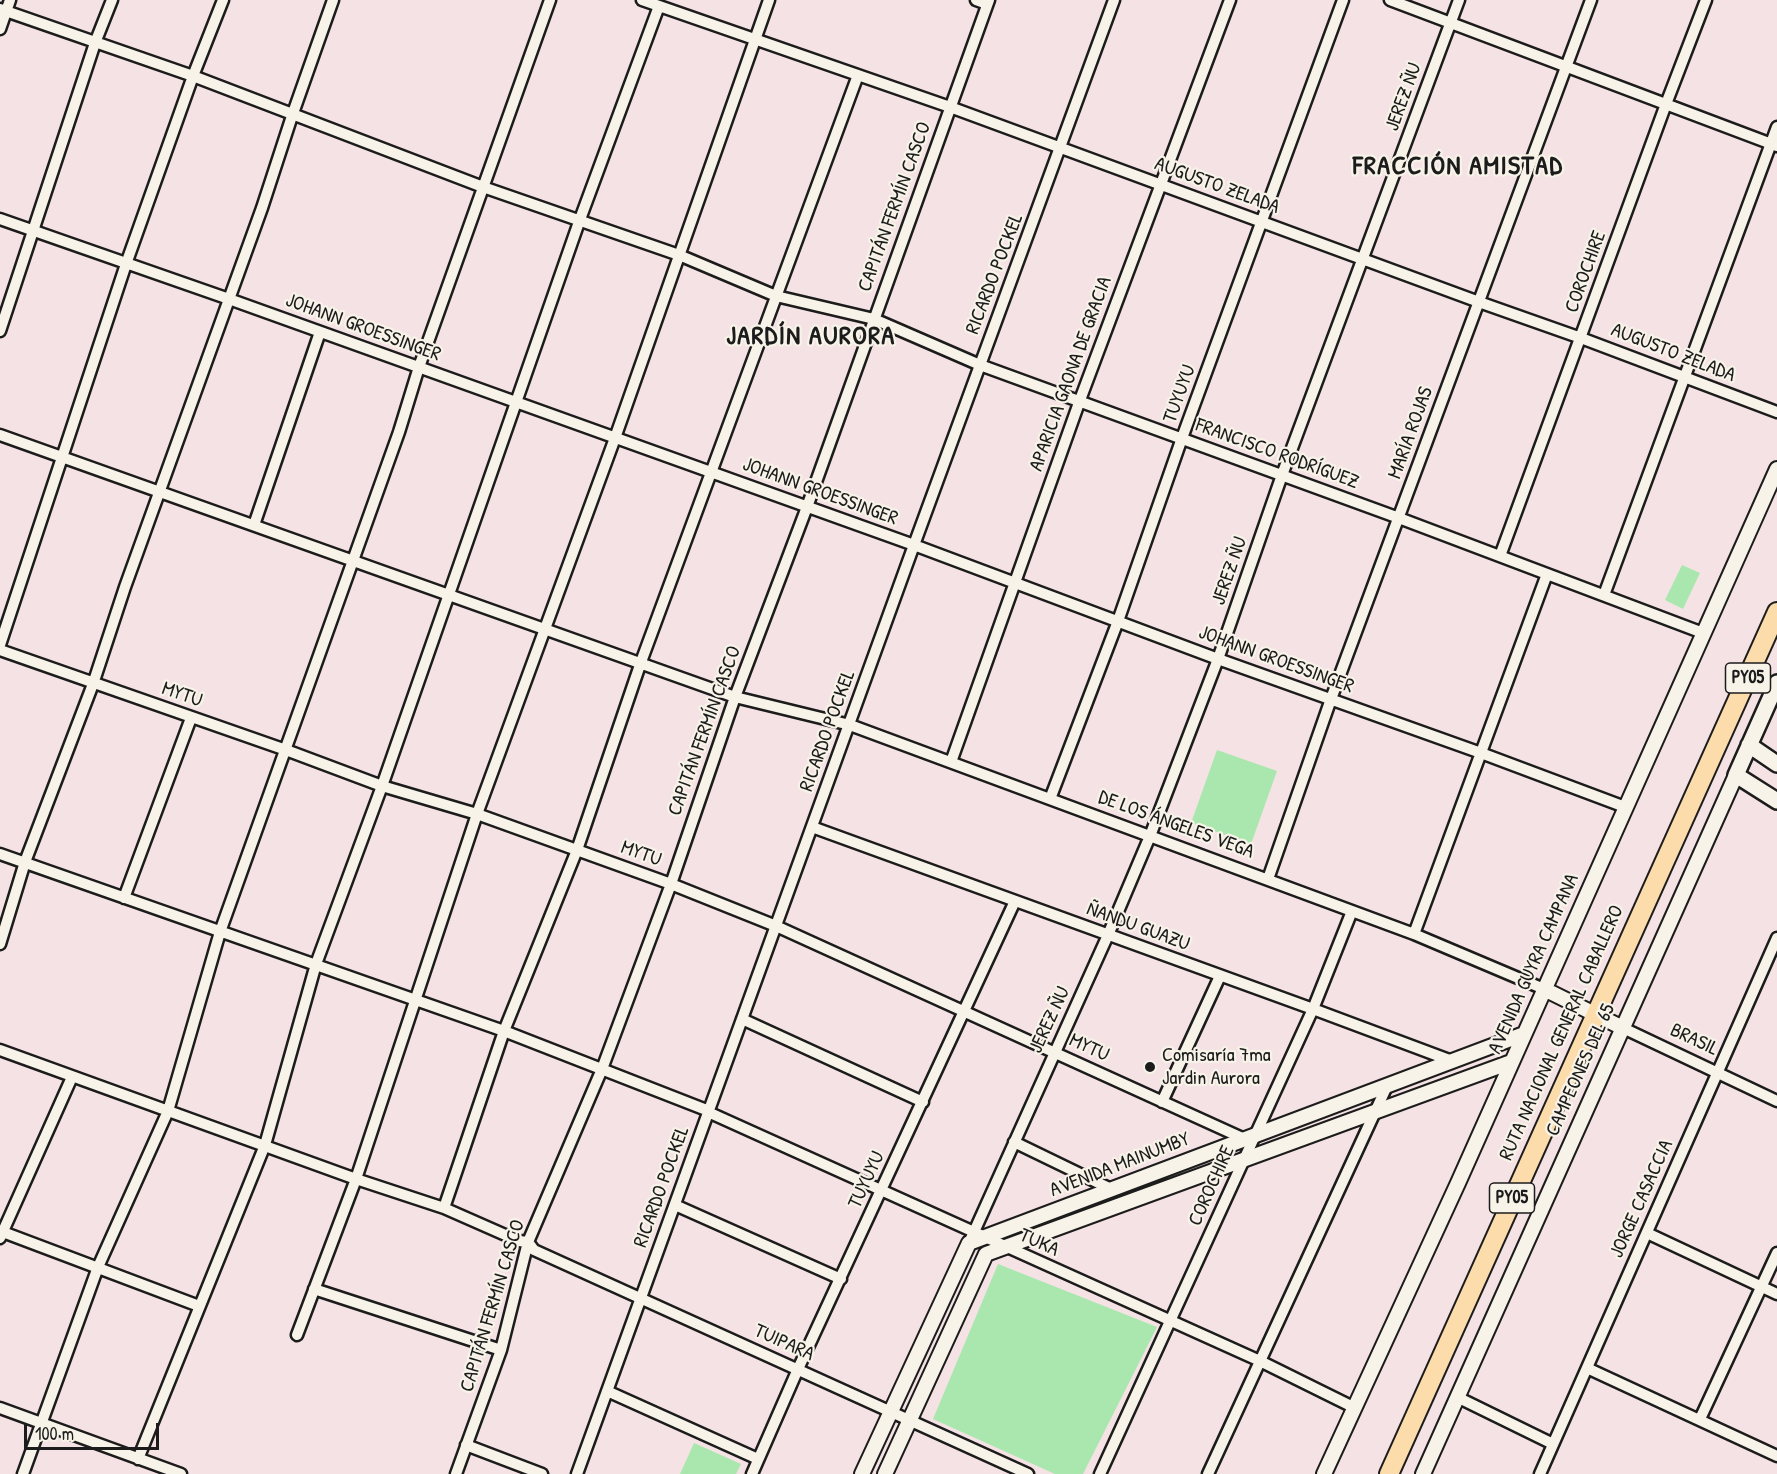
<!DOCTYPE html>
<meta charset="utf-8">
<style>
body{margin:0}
#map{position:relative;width:1777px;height:1474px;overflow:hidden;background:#f5e2e4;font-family:"Patrick Hand",sans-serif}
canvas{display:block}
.scale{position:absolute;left:24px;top:1423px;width:135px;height:27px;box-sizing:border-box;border:3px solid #1c1c1c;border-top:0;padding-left:8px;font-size:18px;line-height:21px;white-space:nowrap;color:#1c1c1c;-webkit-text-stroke:4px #f7f3e8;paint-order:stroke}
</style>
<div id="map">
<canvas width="1777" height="1474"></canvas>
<div class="scale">100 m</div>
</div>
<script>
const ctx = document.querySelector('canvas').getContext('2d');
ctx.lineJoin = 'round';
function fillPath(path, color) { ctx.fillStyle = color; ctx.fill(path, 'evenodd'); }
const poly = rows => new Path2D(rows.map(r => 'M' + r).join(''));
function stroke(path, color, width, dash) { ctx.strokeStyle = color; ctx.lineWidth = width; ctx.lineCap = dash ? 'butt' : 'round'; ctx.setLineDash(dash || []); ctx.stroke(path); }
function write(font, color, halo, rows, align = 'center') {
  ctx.font = font + ' "Patrick Hand",sans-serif'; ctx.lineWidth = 4.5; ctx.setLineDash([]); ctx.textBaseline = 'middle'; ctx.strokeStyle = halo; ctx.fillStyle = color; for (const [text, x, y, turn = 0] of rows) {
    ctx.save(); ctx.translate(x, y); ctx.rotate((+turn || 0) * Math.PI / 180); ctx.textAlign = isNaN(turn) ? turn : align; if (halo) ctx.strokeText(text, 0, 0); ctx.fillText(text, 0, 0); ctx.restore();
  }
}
fillPath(poly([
 [1682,565,1700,573,1683,609,1665,600],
 [1217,750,1277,771,1251,844,1191,823],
 [998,1264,1157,1327,1083,1474,1055,1474,933,1419],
 [694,1443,741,1464,736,1474,680,1474]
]), '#a9e7ae');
const minor = poly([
 [642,0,950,107,1479,302,1581,338,1777,412],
 [976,0,987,4],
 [1390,0,1777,146],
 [0,9,193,76,483,187,679,255,776,296,874,319,980,365,1399,518,1703,633],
 [0,29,10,0],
 [0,219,229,299,914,545,1218,659,1481,753,1625,807],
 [0,331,95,43,112,0],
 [0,435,735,697,850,725,1414,934,1544,989],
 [254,525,320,332],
 [1500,556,1666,104,1706,0],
 [1604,595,1777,127],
 [0,645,126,264,193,76,223,0],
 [0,650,286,750,382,786,477,814,671,884,776,926,1249,1141],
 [951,762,1080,400,1230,0],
 [1050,799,1118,621,1182,438,1343,0],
 [812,827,1313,1009,1452,1061],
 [0,854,504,1031,709,1111],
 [1268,879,1331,699,1591,0],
 [124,898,191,718],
 [1414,934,1547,574],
 [0,944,25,862,93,684,125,587,262,208,292,116,333,0],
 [742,1019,923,1102],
 [1623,1028,1777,1101],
 [0,1050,356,1179,444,1208,519,1241,528,1242,534,1250,1028,1474],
 [1162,1102,1220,976],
 [708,1112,1260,1361,1355,1408],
 [1014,1142,1111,1189],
 [675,1205,841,1279],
 [444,1208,504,1031,577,850,641,662,858,75],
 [0,1231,199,1306],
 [1647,1233,1777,1294],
 [0,1238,72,1077],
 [969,1243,1108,935,1150,836,1218,659,1282,475,1459,0],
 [314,1289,501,1350],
 [297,1335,356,1179,477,814,615,438,769,0],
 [1587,1368,1777,1456],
 [607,1391,758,1459],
 [1457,1397,1553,1444],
 [0,1408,181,1474],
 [1700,1419,1777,1253],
 [466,1445,542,1474],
 [138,1459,265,1145,316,964,382,786,579,222,659,6],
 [23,1474,98,1267,168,1111,220,932,399,432,419,367,550,0],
 [456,1474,501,1350,528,1242,602,1069,671,884,735,697,807,507,989,0],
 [577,1474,914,545,1114,0],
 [752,1474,798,1369,1015,901],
 [1100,1474,1313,1009,1352,911],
 [1208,1474,1387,1086],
 [1540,1474,1777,938]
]);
const tertiary = poly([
 [1544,989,1623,1028],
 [862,1474,969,1243,1524,1034],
 [885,1474,986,1254,1511,1062],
 [1324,1474,1458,1183,1777,469],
 [1423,1474,1736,775]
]);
const secondary = poly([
 [1777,683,1736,775,1777,801],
 [1749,745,1777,764]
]);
const trunk = poly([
 [1389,1474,1777,612]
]);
stroke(minor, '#1c1c1c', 15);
stroke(tertiary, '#1c1c1c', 18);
stroke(secondary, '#1c1c1c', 20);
stroke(trunk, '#1c1c1c', 22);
stroke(minor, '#f7f3e8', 10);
stroke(tertiary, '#f7f3e8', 14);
stroke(secondary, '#f7f3e8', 15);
stroke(trunk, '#fddcac', 18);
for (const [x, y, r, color] of [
 [1150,1067,6,"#1c1c1c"]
]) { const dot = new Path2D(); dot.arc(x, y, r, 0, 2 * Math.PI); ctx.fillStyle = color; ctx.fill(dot); stroke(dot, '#f7f3e8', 2); }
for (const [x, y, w] of [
 [1748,678,45],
 [1512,1198,45]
]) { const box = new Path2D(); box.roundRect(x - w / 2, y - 15, w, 30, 4.5); ctx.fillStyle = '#f7f3e8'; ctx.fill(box); stroke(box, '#1c1c1c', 1.5); }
write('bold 18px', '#1c1c1c', null, [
 ["PY05",1748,678],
 ["PY05",1512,1198]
]);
write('20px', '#1c1c1c', '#f7f3e8', [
 ["JEREZ ÑU",1404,97,-70],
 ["AUGUSTO ZELADA",1217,186,20],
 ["CAPITÁN FERMÍN CASCO",895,207,-70],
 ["COROCHIRE",1586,272,-70],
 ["RICARDO POCKEL",995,274,-69],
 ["JOHANN GROESSINGER",363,328,20],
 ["AUGUSTO ZELADA",1673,353,21],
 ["APARICIA GAONA DE GRACIA",1071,374,-70],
 ["TUYUYU",1180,394,-70],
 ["MARÍA ROJAS",1411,433,-70],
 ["FRANCISCO RODRÍGUEZ",1277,454,20],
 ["JOHANN GROESSINGER",820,492,20],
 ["JEREZ ÑU",1230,571,-71],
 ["JOHANN GROESSINGER",1276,660,20],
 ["MYTU",182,695,19],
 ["CAPITÁN FERMÍN CASCO",705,731,-70],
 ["RICARDO POCKEL",828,731,-70],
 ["DE LOS ÁNGELES VEGA",1176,825,20],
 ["MYTU",641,854,20],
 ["ÑANDU GUAZU",1138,927,20],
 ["AVENIDA GUYRA CAMPANA",1534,964,-66],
 ["JEREZ ÑU",1050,1020,-65],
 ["RUTA NACIONAL GENERAL CABALLERO",1562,1033,-66],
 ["BRASIL",1694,1040,25],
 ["MYTU",1089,1048,25],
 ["CAMPEONES DEL 65",1581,1070,-66],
 ["AVENIDA MAINUMBY",1120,1165,-21],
 ["TUYUYU",867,1180,-65],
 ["COROCHIRE",1212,1186,-66],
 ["RICARDO POCKEL",662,1187,-70],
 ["JORGE CASACCIA",1642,1199,-66],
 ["TUKA",1039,1243,24],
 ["CAPITÁN FERMÍN CASCO",493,1306,-73],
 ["TUIPARA",784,1343,24]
]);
write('20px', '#1c1c1c', '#f7f3e8', [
 ["Comisaría 7ma",1162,1056],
 ["Jardin Aurora",1162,1079]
], 'left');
ctx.letterSpacing = '1.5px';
write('bold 26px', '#1c1c1c', '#f7f3e8', [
 ["FRACCIÓN AMISTAD",1458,167],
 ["JARDÍN AURORA",811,337]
]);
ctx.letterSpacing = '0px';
</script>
